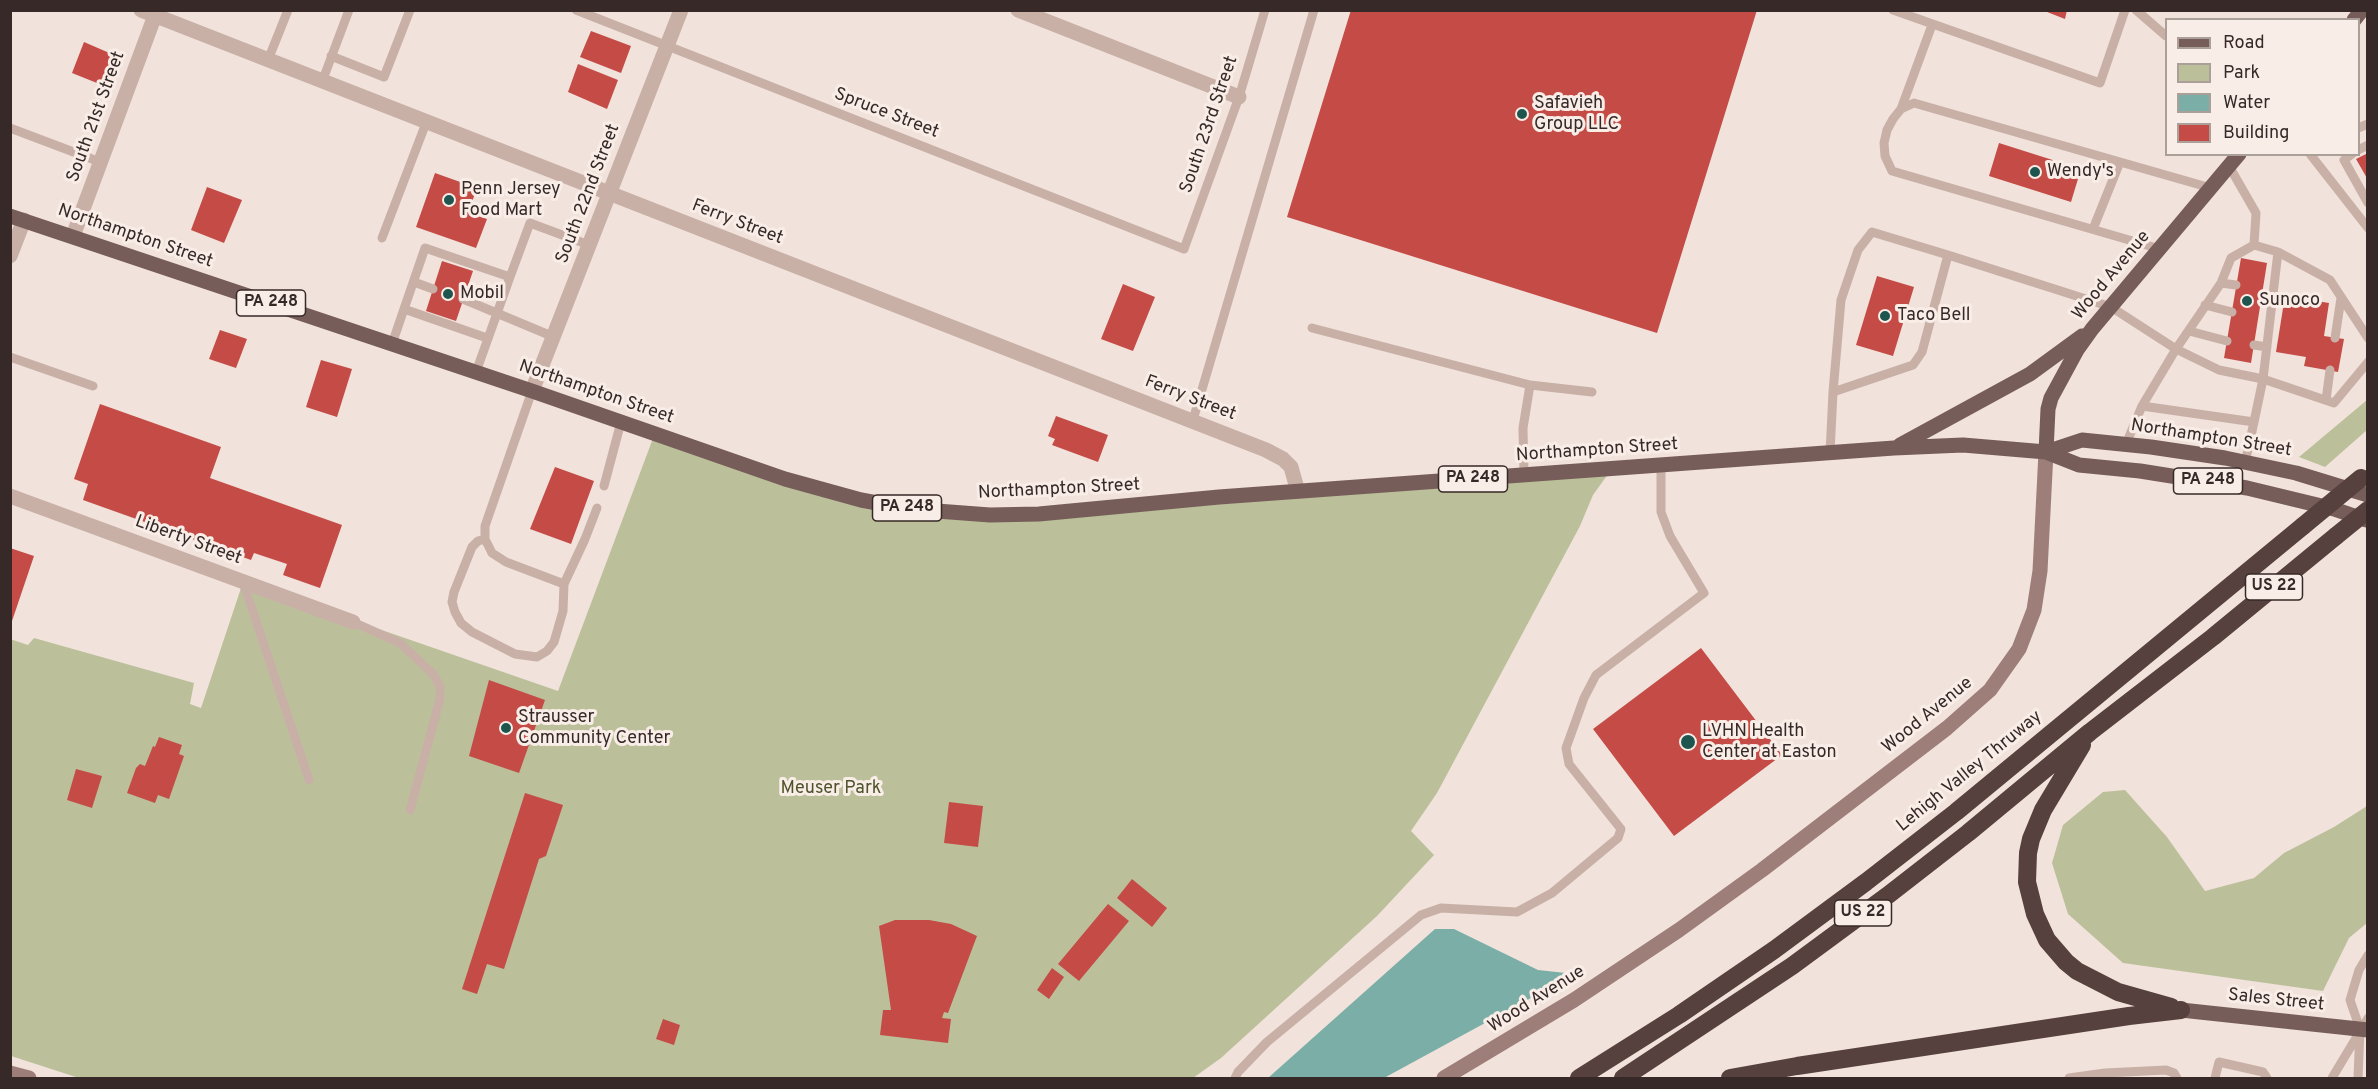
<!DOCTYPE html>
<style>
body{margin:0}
#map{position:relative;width:2378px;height:1089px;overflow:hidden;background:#f1e2db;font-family:Overpass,sans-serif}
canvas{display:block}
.frame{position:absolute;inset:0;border:12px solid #362927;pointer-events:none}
.legend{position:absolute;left:2165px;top:18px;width:195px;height:138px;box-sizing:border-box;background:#f9ede7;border:2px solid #ab9f9a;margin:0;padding:8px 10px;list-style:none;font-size:18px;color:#362927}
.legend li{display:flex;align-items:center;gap:12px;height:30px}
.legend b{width:30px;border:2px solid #ab9f9a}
</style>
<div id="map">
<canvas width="2378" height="1089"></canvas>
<div class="frame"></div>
<ul class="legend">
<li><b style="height:8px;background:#775d59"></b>Road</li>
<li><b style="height:16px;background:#bbc09b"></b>Park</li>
<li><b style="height:16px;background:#7aaea6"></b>Water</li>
<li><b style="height:16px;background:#c44b46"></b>Building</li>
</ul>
</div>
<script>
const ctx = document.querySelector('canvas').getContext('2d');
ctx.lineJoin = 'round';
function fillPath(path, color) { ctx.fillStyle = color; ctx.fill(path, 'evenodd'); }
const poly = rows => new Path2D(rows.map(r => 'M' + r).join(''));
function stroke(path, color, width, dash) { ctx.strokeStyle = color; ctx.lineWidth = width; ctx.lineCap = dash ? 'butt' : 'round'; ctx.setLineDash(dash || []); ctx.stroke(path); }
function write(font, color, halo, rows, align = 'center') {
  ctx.font = font + ' Overpass,sans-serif'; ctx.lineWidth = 6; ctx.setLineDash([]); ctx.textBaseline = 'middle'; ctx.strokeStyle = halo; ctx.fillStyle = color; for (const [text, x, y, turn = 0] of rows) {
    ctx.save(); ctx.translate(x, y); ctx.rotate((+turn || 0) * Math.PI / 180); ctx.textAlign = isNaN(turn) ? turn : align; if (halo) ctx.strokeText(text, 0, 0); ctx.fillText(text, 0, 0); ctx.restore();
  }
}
fillPath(poly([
 [2367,400,2367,430,2325,467,2299,457],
 [655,433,785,479,959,513,1611,470,1593,495,1580,526,1437,793,1411,831,1434,855,1377,916,1221,1058,1193,1078,79,1078,11,1056,10,639,28,645,34,638,194,683,190,704,201,708,243,582,558,691],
 [2125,790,2167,837,2205,891,2254,878,2284,853,2334,827,2367,806,2367,923,2349,938,2323,991,2123,963,2068,914,2052,863,2063,825,2103,792]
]), '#bbc09b');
fillPath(poly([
 [1435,929,1454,929,1538,970,1575,974,1384,1078,1268,1078]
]), '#7aaea6');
fillPath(poly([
 [1351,10,1757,10,1657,333,1287,217],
 [2042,10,2067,10,2065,19],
 [591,31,631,46,621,73,580,57],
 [84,42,114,55,102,85,72,73],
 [578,64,618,80,607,109,568,92],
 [1999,143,2081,169,2071,202,1989,176],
 [2368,153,2368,180,2356,159],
 [435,173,477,188,468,213,487,219,476,248,416,227],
 [207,187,242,200,224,243,191,230],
 [2241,258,2267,263,2251,363,2224,358],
 [442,261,473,271,456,321,426,311],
 [1877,276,1914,287,1893,356,1856,345],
 [1123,284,1155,297,1133,351,1101,339],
 [2285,296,2329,303,2324,336,2344,339,2338,372,2304,366,2306,357,2276,352],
 [220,330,247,339,236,368,209,359],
 [321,360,352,369,337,417,306,407],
 [100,404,221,447,210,478,342,525,320,588,283,575,287,564,254,553,251,560,83,500,88,484,74,479],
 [1056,416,1108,435,1098,462,1052,445,1055,439,1048,436],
 [555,467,594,481,571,544,530,529],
 [10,548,34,556,11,624,10,624],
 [1701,648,1782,755,1674,836,1593,729],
 [489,680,545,700,519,773,469,756],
 [159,737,182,745,179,754,184,756,169,799,158,795,155,803,127,793,136,768,140,764,145,766,153,746,155,747],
 [76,769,102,776,92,808,67,800],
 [525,793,563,805,546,856,539,859,504,969,487,964,477,994,462,989],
 [949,802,983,806,978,847,944,843],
 [1132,879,1167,908,1152,927,1117,898],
 [1108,904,1129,921,1079,981,1058,964],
 [895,920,929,920,951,924,977,936,948,1013,944,1012,942,1018,951,1019,948,1043,880,1035,883,1010,891,1010,879,926],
 [1052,968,1064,977,1049,999,1037,990],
 [663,1019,680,1025,674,1045,656,1039]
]), '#c44b46');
stroke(poly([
 [576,10,1184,249,1239,97,1265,10],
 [1893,10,2100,83,2125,10],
 [2136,10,2166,36],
 [331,56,384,77,410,10],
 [268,60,288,10],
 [322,82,349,10],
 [1901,109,1932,25],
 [10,128,100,162],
 [2358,128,2368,124],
 [2358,150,2368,145],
 [2310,154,2368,228],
 [2352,154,2344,160,2368,203],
 [2093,229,2120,162],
 [382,238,426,123],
 [2160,249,1892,171,1885,156,1884,143,1887,130,1893,119,1901,109,1914,103,2211,188],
 [2278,252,2330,280,2368,338],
 [510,277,530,223,589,245],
 [414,282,433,289],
 [2221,283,2236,285],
 [463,299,554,337],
 [2205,305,2232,312],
 [1312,328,1530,385,1523,428,1524,475],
 [2189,331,2227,341],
 [2335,338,2341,298],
 [392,344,404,309],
 [2254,345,2267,347],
 [10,357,93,386],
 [476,372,510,277,425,248,404,309,487,338],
 [1530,385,1592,392],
 [532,391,485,526,485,539,492,553,506,562,564,584],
 [1833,392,1841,300,1858,250,1872,232,1948,255],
 [2326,400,2330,370],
 [2142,406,2254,422,2245,463],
 [1193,420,1314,10],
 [2254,422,2263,379,2334,403,2368,362],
 [2126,444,2142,406,2176,349,2219,370,2263,379,2278,252,2254,245],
 [1830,453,1833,392,1913,365,1922,352,1948,255,2111,307,2176,349,2221,283,2231,258,2254,245,2256,213,2229,166],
 [604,486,621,422],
 [485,539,478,541,472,547,454,592,452,602,455,612,461,623,472,632,515,654,537,657,547,651,554,642,563,611,564,584,585,539,597,508],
 [243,582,309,780],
 [353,622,400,643,433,674,440,686,440,699,410,810],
 [1235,1078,1238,1072,1267,1042,1421,915,1441,908,1517,912,1552,893,1618,838,1621,829,1569,764,1566,748,1584,698,1596,675,1704,593,1670,536,1661,512,1661,466],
 [2069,1078,2105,1073,2166,1070,2174,1073,2177,1078],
 [2215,1078,2219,1062,2263,1072,2267,1078],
 [2332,1078,2368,1018],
 [2358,1078,2360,1029,2350,1000,2359,970,2368,955]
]), '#c9b0a7', 9);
stroke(poly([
 [141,10,1266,450,1283,459,1291,467,1298,492],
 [1018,10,1239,97],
 [73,236,157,10],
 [10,256,24,220],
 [532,391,681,10],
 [10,496,353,622]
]), '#c9b0a7', 15);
stroke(poly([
 [10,1073,29,1078],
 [1444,1078,1574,1000,1679,930,1762,870,1947,728,1990,690,2019,649,2034,610,2040,571,2046,452]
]), '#9d7e78', 15);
stroke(poly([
 [2354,20,2362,10],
 [10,216,532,391,785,479,861,500,910,509,990,515,1039,514,1219,497,1894,448,1963,445,2046,452,2079,465,2140,471,2247,488,2334,509,2366,520],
 [1900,445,2030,374,2082,336],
 [2046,452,2048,409,2051,398,2077,350,2092,329,2239,154],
 [2046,452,2082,440,2151,447,2225,458,2296,473,2368,495],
 [2181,1010,2368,1030]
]), '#775d59', 15);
stroke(poly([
 [2082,745,2043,810,2031,839,2028,853,2027,882,2035,914,2047,940,2066,962,2077,971,2118,992,2171,1007],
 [1579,1078,1679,1015,1774,950,1866,882,1956,812,2303,526],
 [1623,1078,1792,966,1887,896,1968,833,2090,732,2213,637,2336,536],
 [1730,1078,1797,1066,2129,1016,2181,1010]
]), '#56413f', 18);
stroke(poly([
 [2303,526,2361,478],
 [2336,536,2368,510]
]), '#56413f', 18);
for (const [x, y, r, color] of [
 [1522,114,6,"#1e564f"],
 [2035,172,6,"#1e564f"],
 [449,200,6,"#1e564f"],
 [448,294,6,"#1e564f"],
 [2247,301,6,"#1e564f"],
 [1885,316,6,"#1e564f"],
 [506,728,6,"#1e564f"],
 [1688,742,8,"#1e564f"]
]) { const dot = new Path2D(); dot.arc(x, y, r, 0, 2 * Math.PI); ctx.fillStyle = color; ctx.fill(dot); stroke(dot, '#f9ede7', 2); }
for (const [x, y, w] of [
 [271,303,69],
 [1473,479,69],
 [2208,481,69],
 [907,508,69],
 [2274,587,57],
 [1863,913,57]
]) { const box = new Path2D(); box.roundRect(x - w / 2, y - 13, w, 26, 4.5); ctx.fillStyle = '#f9ede7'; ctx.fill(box); stroke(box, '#362927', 1.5); }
write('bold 16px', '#362927', null, [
 ["PA 248",271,303],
 ["PA 248",1473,479],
 ["PA 248",2208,481],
 ["PA 248",907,508],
 ["US 22",2274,587],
 ["US 22",1863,913]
]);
write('18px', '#362927', '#f9ede7', [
 ["Safavieh",1534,104],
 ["Group LLC",1534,125],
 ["Wendy's",2047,172],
 ["Penn Jersey",461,190],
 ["Food Mart",461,211],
 ["Mobil",460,294],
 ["Sunoco",2259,301],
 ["Taco Bell",1897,316],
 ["Strausser",518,718],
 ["Community Center",518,739],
 ["LVHN Health",1702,732],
 ["Center at Easton",1702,753]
], 'left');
write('18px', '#362927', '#f9ede7', [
 ["Spruce Street",886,114,21],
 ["South 21st Street",97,117,-70],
 ["South 23rd Street",1210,125,-71],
 ["South 22nd Street",589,194,-69],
 ["Ferry Street",737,223,21],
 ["Northampton Street",135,237,19],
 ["Wood Avenue",2112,276,-50],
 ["Northampton Street",596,393,19],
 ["Ferry Street",1190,399,21],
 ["Northampton Street",2211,439,9],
 ["Northampton Street",1597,451,-4],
 ["Northampton Street",1059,490,-3],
 ["Liberty Street",188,541,20],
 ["Wood Avenue",1928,716,-39],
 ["Lehigh Valley Thruway",1970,772,-39],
 ["Wood Avenue",1537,1000,-32],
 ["Sales Street",2276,1001,6]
]);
write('18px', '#4d542c', '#f9ede7', [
 ["Meuser Park",831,789]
]);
</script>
